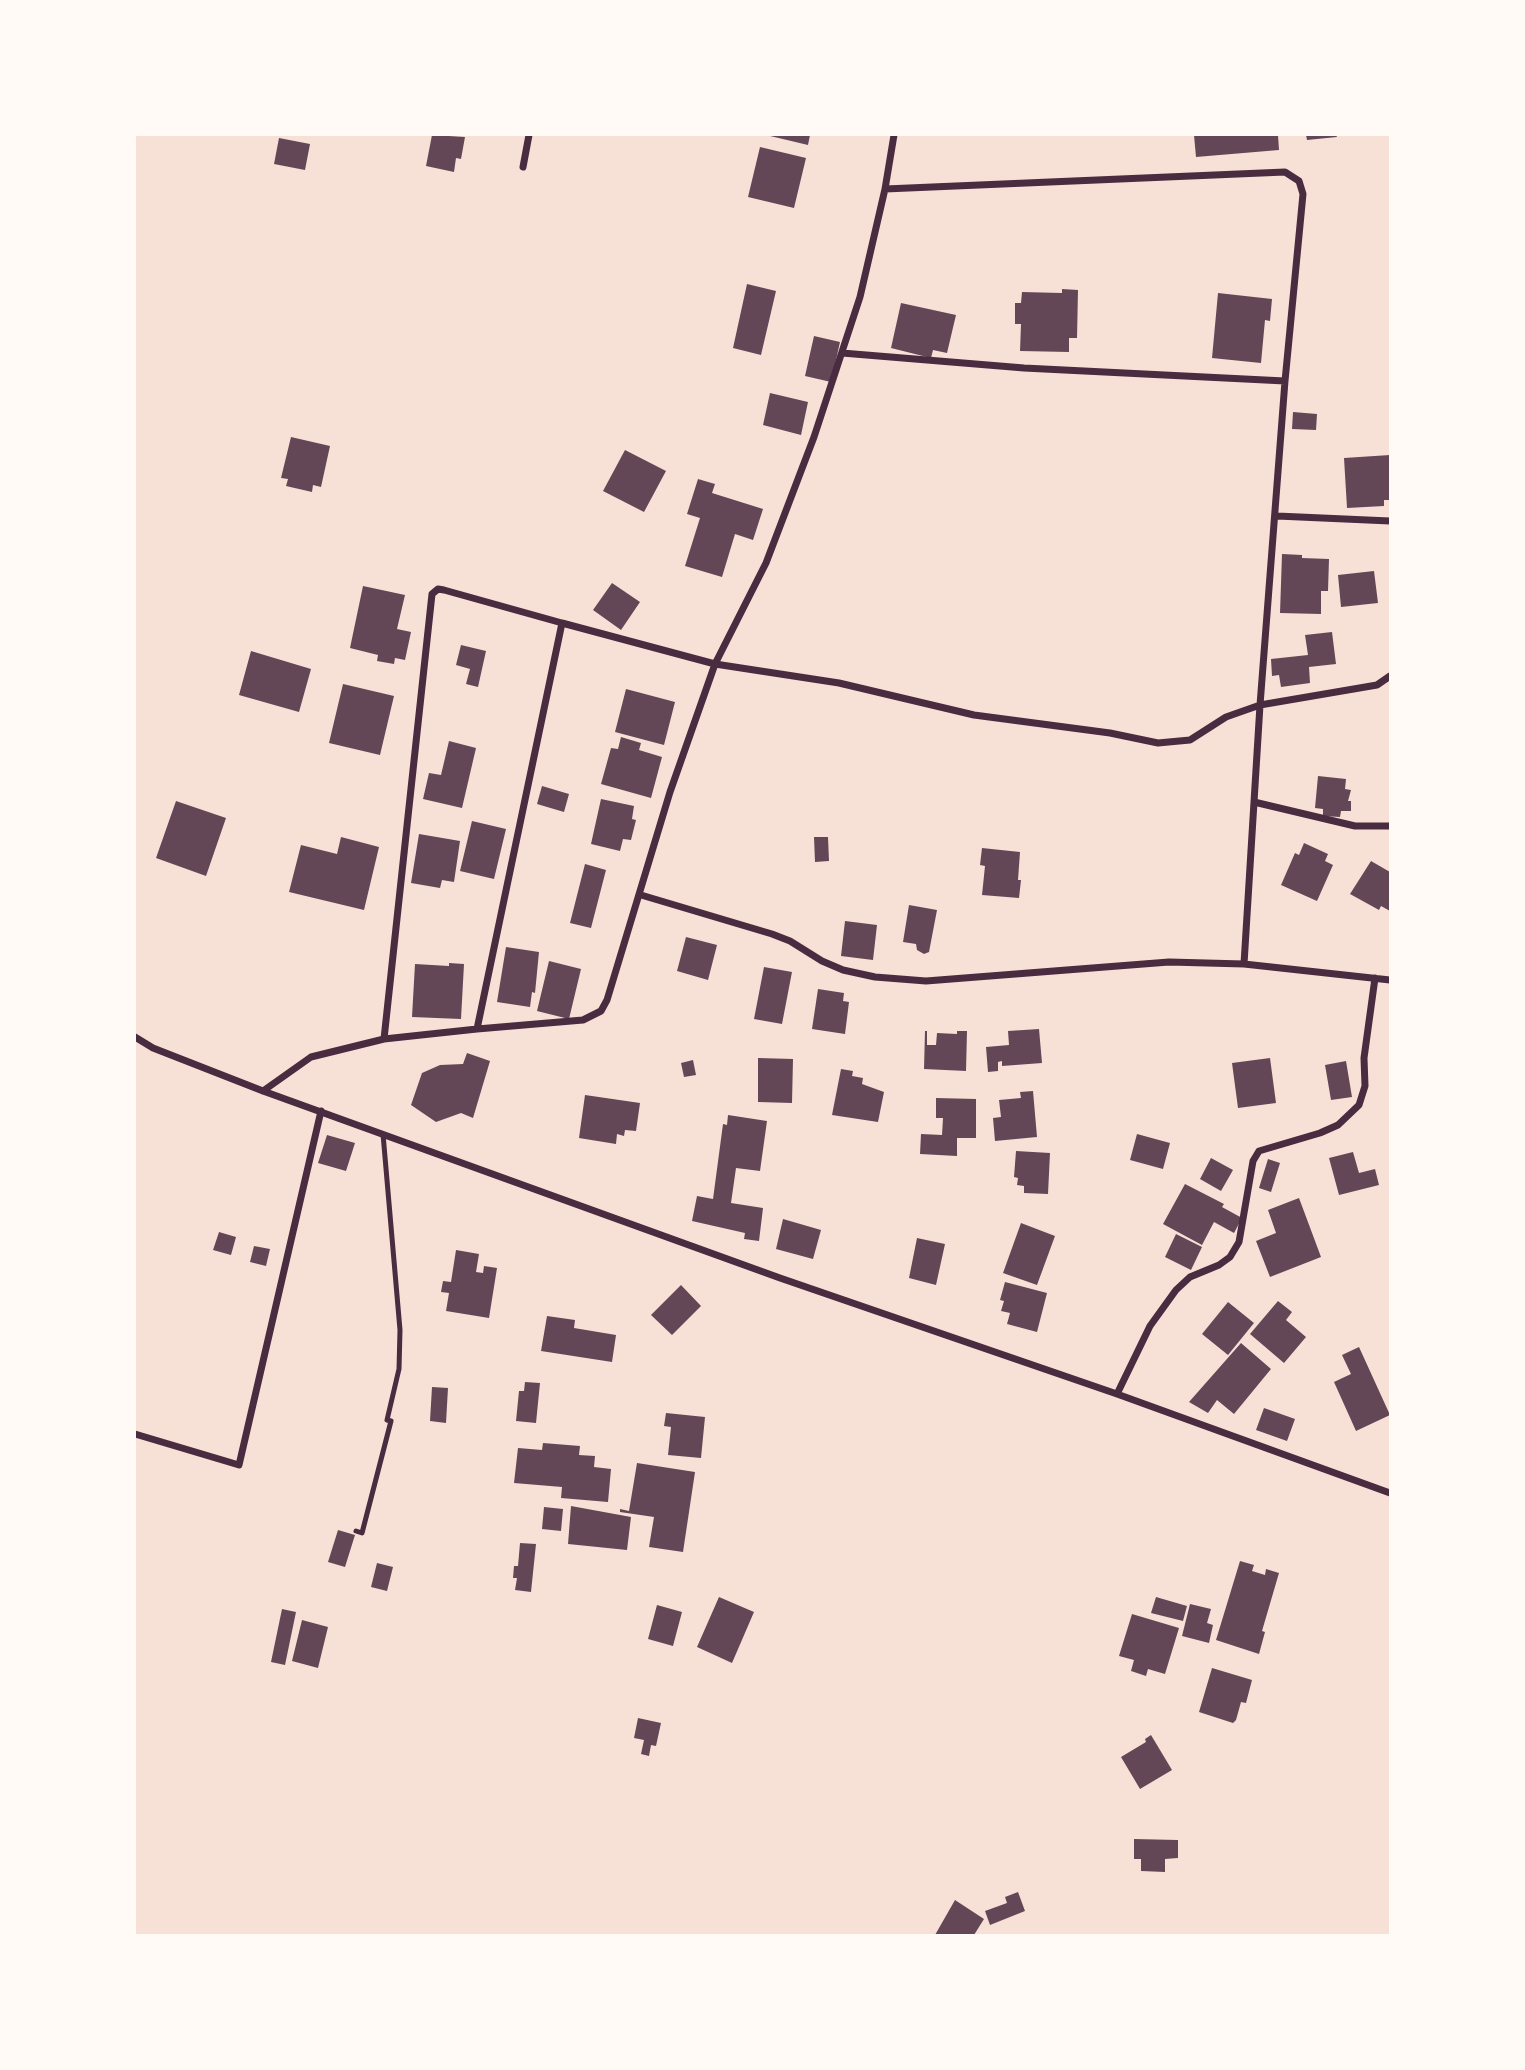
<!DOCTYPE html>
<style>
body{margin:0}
#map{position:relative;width:1525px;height:2070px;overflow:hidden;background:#f7e1d7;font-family:Cabin,sans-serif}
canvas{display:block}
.frame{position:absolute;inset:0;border:136px solid #fffaf5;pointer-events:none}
</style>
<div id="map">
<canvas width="1525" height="2070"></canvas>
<div class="frame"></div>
</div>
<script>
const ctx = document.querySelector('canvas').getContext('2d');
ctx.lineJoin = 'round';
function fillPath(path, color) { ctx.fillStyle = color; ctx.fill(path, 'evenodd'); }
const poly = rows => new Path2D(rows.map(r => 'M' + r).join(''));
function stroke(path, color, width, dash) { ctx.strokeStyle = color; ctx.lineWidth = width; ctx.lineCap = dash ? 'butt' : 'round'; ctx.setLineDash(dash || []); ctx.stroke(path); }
fillPath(poly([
 [432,135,465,137,461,159,456,158,454,172,426,166],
 [766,135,810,135,808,145],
 [1194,135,1278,135,1279,150,1196,157],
 [1306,135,1336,135,1337,137,1307,140],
 [279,138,310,144,305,170,274,164],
 [760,147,806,158,794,208,748,197],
 [747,284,776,291,761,355,733,348],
 [1062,289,1078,290,1077,338,1069,338,1069,352,1020,351,1021,324,1015,324,1015,303,1021,303,1022,292,1062,293],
 [1218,293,1272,299,1270,321,1265,320,1261,363,1212,358],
 [901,303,956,315,947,353,933,350,931,358,891,348],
 [814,336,840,342,831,382,805,376],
 [770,393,808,402,801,435,763,425],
 [1293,412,1317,414,1316,430,1292,429],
 [291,437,330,446,321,487,313,485,312,492,286,486,288,479,281,478],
 [625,450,666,471,644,512,603,491],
 [1390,455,1390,500,1384,500,1384,506,1347,508,1344,458],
 [698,479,715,484,712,493,763,509,753,540,735,534,722,577,685,566,700,518,687,514],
 [1282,554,1302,555,1302,558,1329,559,1328,591,1321,591,1321,614,1280,613],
 [1374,571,1378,603,1341,607,1338,575],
 [612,583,640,602,621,630,593,610],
 [363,586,405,595,397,629,411,632,405,660,395,658,394,664,377,661,378,655,350,648],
 [1332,632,1336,664,1309,667,1310,683,1281,687,1279,675,1272,676,1271,659,1308,655,1305,635],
 [461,645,486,651,478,687,466,684,470,669,456,665],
 [251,651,311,669,299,712,239,695],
 [343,684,394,696,380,755,329,743],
 [626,689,675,702,664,745,615,732],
 [621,737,641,743,639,750,662,757,651,798,601,784,611,748,618,749],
 [449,741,476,748,462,808,423,799,429,773,441,775],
 [1318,776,1346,779,1345,789,1351,790,1348,801,1351,801,1351,811,1341,811,1340,817,1323,816,1323,809,1315,808],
 [542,786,569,794,564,812,537,804],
 [601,799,634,806,632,819,636,820,631,840,623,839,620,851,591,844],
 [176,801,226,818,206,876,156,858],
 [472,821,506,829,494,879,460,871],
 [419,834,460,841,454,882,442,880,440,888,411,883],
 [341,837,379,847,364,910,289,892,301,845,337,854],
 [814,837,828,837,829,861,815,862],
 [1304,843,1328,854,1325,861,1333,865,1317,901,1281,885,1295,853,1299,855],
 [982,848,1020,852,1018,880,1021,880,1019,898,982,895,985,866,980,865],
 [1371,861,1390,872,1390,911,1381,906,1379,910,1350,894],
 [585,864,606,870,591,928,570,923],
 [909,905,937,910,929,952,924,954,917,950,916,944,903,942],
 [845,921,877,925,873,960,841,956],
 [686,937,717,945,708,980,677,971],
 [506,947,539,952,535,993,532,992,530,1007,497,1002],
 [549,961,581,969,569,1019,537,1011],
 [449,963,464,964,461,1019,412,1017,415,964,449,966],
 [764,967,792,972,782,1024,754,1019],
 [818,989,844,993,843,1001,849,1002,845,1034,812,1029],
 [1039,1029,1042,1063,1002,1066,1002,1061,998,1062,998,1071,988,1072,986,1047,1009,1045,1008,1031],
 [925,1031,927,1031,927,1045,936,1045,937,1033,957,1034,957,1031,967,1031,966,1071,924,1069],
 [467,1053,490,1061,473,1118,461,1113,436,1122,411,1105,422,1073,440,1065,463,1064],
 [758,1058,793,1059,792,1103,758,1102],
 [1270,1058,1276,1103,1238,1108,1232,1063],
 [693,1060,696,1075,684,1077,681,1063],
 [1346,1061,1352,1097,1331,1100,1325,1065],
 [841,1069,853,1071,852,1076,863,1078,862,1084,884,1092,878,1122,832,1115],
 [1033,1091,1037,1137,995,1141,993,1118,1001,1117,999,1100,1021,1098,1020,1092],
 [585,1095,640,1103,636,1131,625,1130,624,1136,617,1134,616,1144,579,1138],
 [936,1098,976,1099,976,1138,957,1138,957,1156,920,1154,921,1134,942,1135,943,1118,936,1118],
 [728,1115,767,1121,760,1171,736,1168,731,1203,763,1208,759,1241,744,1239,745,1233,692,1221,697,1196,713,1199,723,1124,727,1125],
 [1137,1134,1170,1143,1163,1169,1130,1160],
 [327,1135,355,1143,346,1171,318,1163],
 [1016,1151,1050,1153,1048,1194,1024,1193,1024,1186,1017,1185,1018,1178,1014,1177],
 [1353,1152,1359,1173,1375,1169,1379,1185,1339,1195,1329,1158],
 [1211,1158,1233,1170,1221,1191,1200,1179],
 [1268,1159,1280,1163,1271,1192,1259,1188],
 [1185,1184,1224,1204,1222,1207,1242,1218,1234,1233,1214,1222,1202,1245,1163,1224],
 [1299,1198,1321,1257,1270,1277,1256,1241,1276,1233,1268,1210],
 [783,1219,821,1230,813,1259,776,1249],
 [1021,1223,1055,1236,1037,1285,1003,1273],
 [219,1232,236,1237,231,1255,213,1250],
 [1176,1234,1202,1247,1191,1270,1165,1257],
 [917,1238,945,1244,936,1285,909,1278],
 [254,1246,270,1249,266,1266,250,1262],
 [456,1250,479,1254,476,1272,483,1273,484,1266,497,1268,489,1318,446,1311,449,1293,441,1292,443,1281,451,1282],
 [1005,1282,1047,1293,1037,1332,1007,1324,1010,1313,1001,1311,1004,1301,1000,1300],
 [681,1285,701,1306,672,1335,651,1315],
 [1278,1301,1292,1312,1286,1320,1306,1337,1284,1363,1250,1334],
 [1228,1302,1254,1323,1228,1355,1202,1334],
 [547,1316,575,1320,574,1328,616,1335,612,1362,541,1351],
 [1241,1343,1271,1369,1234,1414,1217,1400,1208,1413,1189,1402],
 [1359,1347,1390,1415,1356,1431,1334,1382,1351,1374,1342,1355],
 [525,1382,540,1383,536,1423,516,1421,519,1391,524,1391],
 [432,1387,448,1388,446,1423,430,1421],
 [1264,1408,1295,1419,1287,1441,1256,1430],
 [666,1413,705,1417,701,1458,668,1455,671,1427,664,1426],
 [543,1443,580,1446,579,1455,595,1456,594,1467,611,1469,608,1502,561,1498,562,1487,514,1483,518,1448,542,1450],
 [637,1463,695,1472,683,1552,649,1547,654,1517,620,1512,620,1509,629,1511],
 [571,1506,631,1517,627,1550,568,1544],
 [544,1507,563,1509,561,1531,542,1529],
 [338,1530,355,1535,345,1567,328,1562],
 [520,1543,536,1544,531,1592,515,1590,517,1578,513,1578,514,1566,518,1566],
 [1240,1561,1254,1565,1252,1571,1265,1575,1266,1569,1279,1573,1262,1631,1265,1632,1259,1654,1216,1640],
 [377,1563,393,1567,387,1591,371,1587],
 [719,1597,754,1612,732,1663,697,1647],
 [1156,1597,1187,1606,1183,1621,1151,1613],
 [1190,1604,1211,1609,1207,1623,1213,1625,1209,1643,1182,1636],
 [657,1605,682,1612,673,1646,648,1639],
 [282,1609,296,1612,285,1665,271,1662],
 [1132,1614,1179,1628,1165,1674,1148,1669,1146,1676,1131,1671,1134,1660,1119,1656],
 [302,1620,328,1627,318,1668,292,1661],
 [1212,1668,1252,1680,1246,1703,1241,1702,1236,1720,1233,1723,1199,1712],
 [638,1718,661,1723,656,1746,651,1745,649,1756,641,1754,644,1740,634,1738],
 [1151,1735,1172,1770,1140,1789,1121,1757,1146,1742,1145,1739],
 [1134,1839,1178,1840,1178,1858,1165,1859,1165,1872,1141,1871,1141,1859,1134,1859],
 [1018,1892,1025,1911,990,1925,985,1911,1007,1903,1005,1897],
 [955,1900,984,1919,974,1935,935,1935]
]), '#644757');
stroke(poly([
 [356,1531,362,1533,391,1421,387,1420,399,1369,400,1330,383,1134]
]), '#4a2c40', 5);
stroke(poly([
 [523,167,529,135],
 [885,189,1285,172,1299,181,1303,194,1285,381,1260,705,1244,964],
 [842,353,1024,368,1285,381],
 [1277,516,1390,521],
 [1254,802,1355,826,1390,826],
 [641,895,772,934,790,941,822,961,843,970,875,977,926,981,1169,962,1244,964,1390,980],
 [477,1029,562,623,715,664,839,683,974,715,1110,733,1158,743,1190,740,1226,717,1260,705,1377,685,1390,676],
 [135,1037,153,1048,263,1091,780,1278,1117,1394,1390,1493],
 [384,1039,432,594,438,589,444,590,562,623],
 [263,1091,311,1057,384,1039,477,1029,583,1020,601,1011,607,1000,670,792,715,664,766,563,814,437,860,297,885,189,894,135],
 [1117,1394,1150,1326,1176,1290,1190,1277,1219,1265,1230,1257,1239,1242,1253,1161,1259,1151,1320,1133,1338,1125,1359,1105,1365,1086,1364,1058,1375,978],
 [135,1434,239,1465,321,1111]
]), '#4a2c40', 7);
</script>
